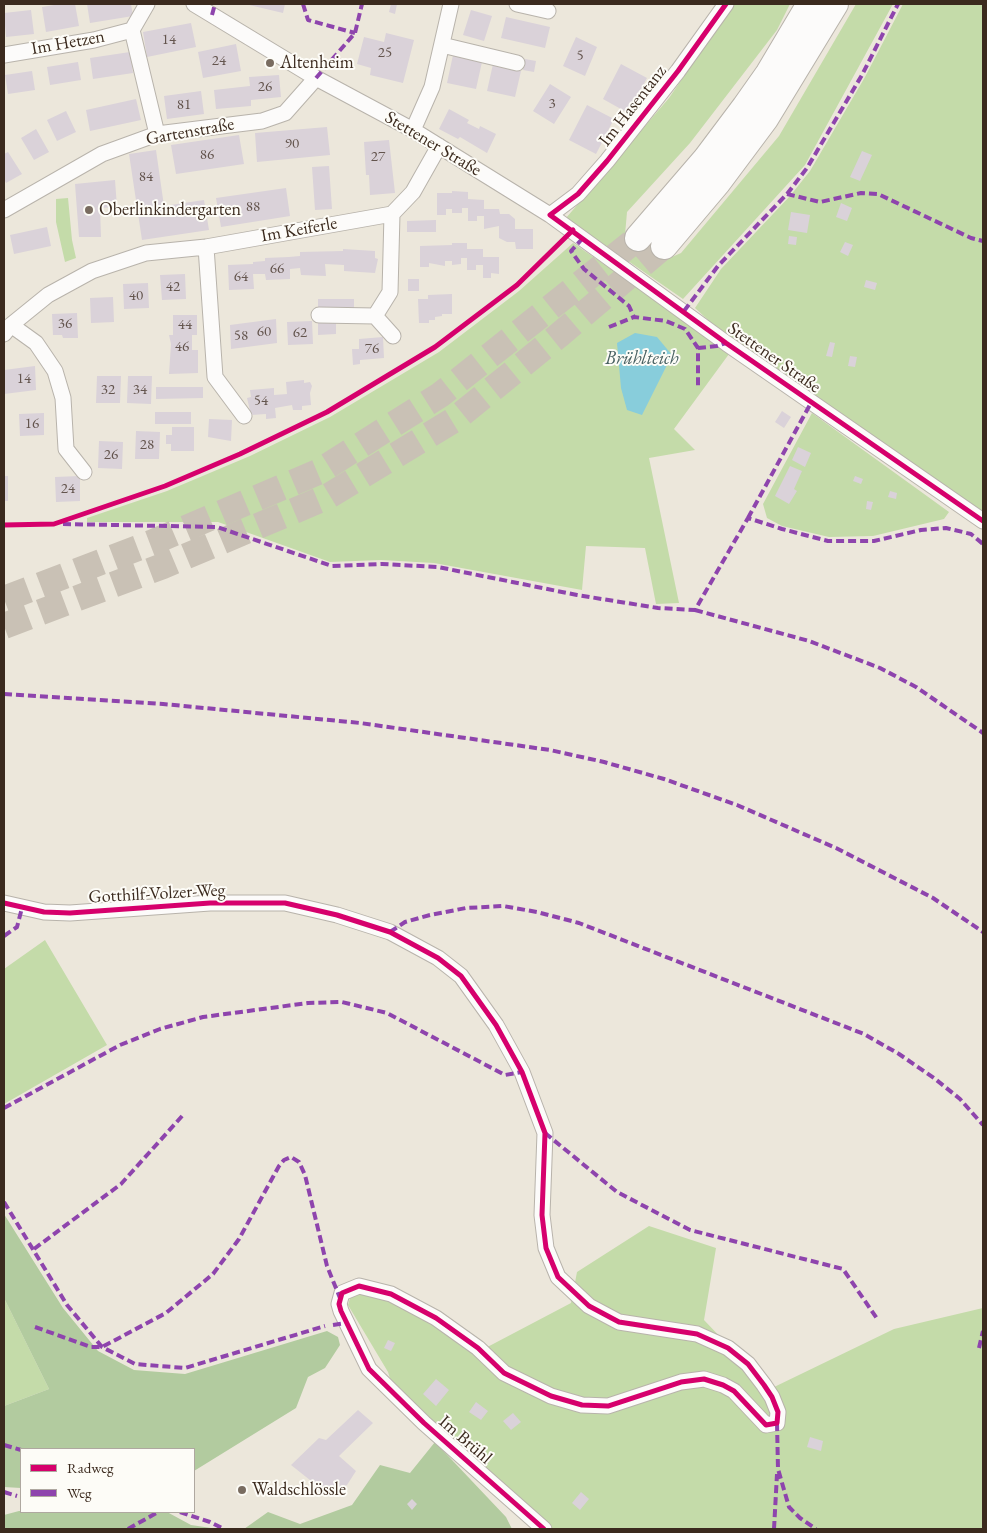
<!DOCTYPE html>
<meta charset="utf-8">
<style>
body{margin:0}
#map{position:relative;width:987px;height:1533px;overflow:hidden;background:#ece7db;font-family:"EB Garamond",serif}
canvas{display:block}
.frame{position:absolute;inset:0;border:5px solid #3b2a1e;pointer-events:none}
.legend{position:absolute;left:20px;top:1448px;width:175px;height:65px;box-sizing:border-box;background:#fdfcf7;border:1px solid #afa8a0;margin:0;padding:6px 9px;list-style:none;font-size:15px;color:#3b2a1e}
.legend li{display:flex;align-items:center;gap:10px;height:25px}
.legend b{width:25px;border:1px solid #afa8a0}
</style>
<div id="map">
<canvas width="987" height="1533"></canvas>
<div class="frame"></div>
<ul class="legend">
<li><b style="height:6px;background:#d6006c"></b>Radweg</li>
<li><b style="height:6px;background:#8e44ad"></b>Weg</li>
</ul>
</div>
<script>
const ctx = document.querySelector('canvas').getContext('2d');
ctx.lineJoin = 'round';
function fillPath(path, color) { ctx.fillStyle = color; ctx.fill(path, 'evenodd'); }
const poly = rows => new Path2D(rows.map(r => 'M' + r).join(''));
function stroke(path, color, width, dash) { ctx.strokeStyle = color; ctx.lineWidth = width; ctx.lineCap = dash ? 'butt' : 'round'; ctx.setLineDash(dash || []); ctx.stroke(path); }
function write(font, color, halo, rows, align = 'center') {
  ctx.font = font + ' "EB Garamond",serif'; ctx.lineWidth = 4; ctx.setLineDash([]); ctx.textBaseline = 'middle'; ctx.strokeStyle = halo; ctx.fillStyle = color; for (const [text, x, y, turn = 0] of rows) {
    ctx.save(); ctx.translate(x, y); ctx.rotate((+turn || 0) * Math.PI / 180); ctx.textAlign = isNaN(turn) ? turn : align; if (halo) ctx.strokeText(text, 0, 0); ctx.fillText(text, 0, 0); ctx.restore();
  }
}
fillPath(poly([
 [733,4,790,4,777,30,690,143,627,212,625,235,656,264,681,253,779,136,856,4,893,4,805,165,683,299,566,218,669,98],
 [903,4,983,4,983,517,731,341,695,308,721,269,790,196,810,171,865,77],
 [68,198,72,240,76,258,65,262,56,222,56,199],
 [573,243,678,315,729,354,674,429,695,450,649,458,679,603,656,604,645,548,586,546,582,590,434,563,381,560,330,562,218,522,87,522,87,518,167,491,250,456,330,417,439,352,519,291],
 [812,413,949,512,944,519,873,536,829,537,782,526,767,518,763,504],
 [45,940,107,1045,4,1104,4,969],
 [649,1226,716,1248,704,1320,770,1389,894,1329,983,1308,983,1529,546,1529,393,1388,388,1372,348,1305,351,1295,358,1290,391,1300,432,1323,476,1353,571,1303,577,1272],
 [4,1298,49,1389,4,1406]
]), '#c4dba9');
fillPath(poly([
 [4,1214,63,1308,98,1351,134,1370,185,1374,327,1331,338,1337,340,1345,325,1368,308,1377,296,1408,194,1471,194,1449,21,1449,21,1488,4,1487,4,1406,49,1389,4,1298],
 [435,1442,506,1517,512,1529,244,1529,268,1512,300,1524,352,1505,380,1465,410,1473],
 [19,1511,167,1512,191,1525,218,1529,4,1529,4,1515]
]), '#b2cb9f');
fillPath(poly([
 [635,333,657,337,672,355,642,415,627,410,621,388,617,343]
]), '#88cddb');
fillPath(poly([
 [60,4,75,4,79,26,46,32,42,7],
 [87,4,131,4,133,16,90,23],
 [245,4,285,4,283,13],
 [391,4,397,4,395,14,389,12],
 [31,10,34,34,6,37,4,13],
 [471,10,492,16,484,41,463,35],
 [506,17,550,27,545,48,501,38],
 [191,23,196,47,147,57,143,32],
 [386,33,414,40,403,83,370,75,371,68,357,64,364,37,384,42],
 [576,37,597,47,585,76,563,66],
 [236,44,241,71,203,78,198,52],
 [130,52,133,73,93,79,90,58],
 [453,55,482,62,476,89,447,83],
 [525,59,536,61,534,72,523,70],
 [78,62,81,80,50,85,47,67],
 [493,64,521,71,515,97,487,91],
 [621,64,647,78,628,113,603,99],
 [32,71,35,90,8,94,5,75],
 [279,75,281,97,251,100,251,106,216,109,214,90,250,86,249,77],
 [550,84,571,97,554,124,533,111],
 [201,91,204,114,167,119,164,96],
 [136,99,141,120,90,131,86,110],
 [587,105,614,119,596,154,569,140],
 [449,109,469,120,467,123,479,129,480,126,496,134,487,153,460,137,458,139,439,129],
 [66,111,76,132,57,141,47,120],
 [327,127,330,155,257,162,255,133],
 [36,129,49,152,34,160,21,138],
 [239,135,244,164,176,174,171,145],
 [389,140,395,193,370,195,369,175,366,175,364,142],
 [156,150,164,206,204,200,209,230,142,240,129,154],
 [862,151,872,155,860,181,850,177],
 [8,152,22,174,6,183,4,179,4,154],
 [329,166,332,209,315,210,312,167],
 [115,180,117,207,100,208,101,237,79,237,75,184],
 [286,188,290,216,221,227,216,198],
 [452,191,468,192,468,199,484,200,484,209,499,209,500,214,509,214,515,219,515,229,533,229,533,249,516,249,515,242,507,242,499,238,499,226,484,229,484,216,477,216,477,221,468,221,468,208,462,208,462,213,452,213,452,209,446,209,446,215,437,215,437,193,452,193],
 [841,203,852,208,847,221,836,217],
 [791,212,810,215,807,233,788,230],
 [436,220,436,232,407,232,407,221],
 [47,227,51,246,14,254,10,235],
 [789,236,797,237,796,245,788,244],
 [845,242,853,245,848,256,840,252],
 [452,243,467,243,467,249,483,249,483,257,499,257,499,274,491,273,491,278,483,278,483,265,476,265,476,270,467,270,467,258,461,258,461,264,452,265,452,261,445,261,445,266,429,263,429,267,420,267,420,246,452,245],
 [343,249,375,251,375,258,378,259,375,273,344,271,344,265,325,264,326,276,301,275,300,268,290,269,290,279,266,280,265,274,253,274,254,289,229,290,228,265,253,264,253,262,265,261,265,258,289,257,300,256,300,252,343,251],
 [185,274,186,299,162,300,160,275],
 [408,279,419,279,419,291,408,291],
 [866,280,877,283,875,290,864,287],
 [148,283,149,308,124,309,123,284],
 [452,294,452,314,442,314,442,316,435,317,435,320,429,320,429,323,419,323,418,299,428,299,428,295],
 [113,297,114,322,91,323,90,298],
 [318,299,354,299,354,310,318,310],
 [77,313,78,338,63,338,62,335,53,335,52,314],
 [173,315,197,315,197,335,192,335,192,350,198,350,198,373,169,374,171,344,169,335,173,335],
 [276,319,277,343,231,349,230,325],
 [312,321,313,344,288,345,287,322],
 [318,323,336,323,336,334,318,335],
 [383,337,384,358,360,360,360,364,353,365,352,349,359,349,359,339],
 [830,342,835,343,832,357,826,356],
 [850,356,857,357,855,367,848,366],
 [35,366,36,390,4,394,4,370],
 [97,376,121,376,120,403,96,403],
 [128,376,152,376,151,404,127,403],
 [304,380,304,383,310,382,312,386,310,393,311,405,302,406,302,410,293,410,292,405,275,408,276,418,266,419,266,414,251,415,247,398,251,397,250,390,274,388,274,395,287,394,286,382],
 [156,387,203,387,203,398,156,399],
 [782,411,791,417,784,428,775,422],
 [155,412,191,412,191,424,155,424],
 [44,413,44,435,20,436,19,414],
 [209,419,232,420,231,441,208,437],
 [172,427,194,427,194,451,171,451,171,444,166,444,166,435,172,435],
 [136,431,160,432,159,459,135,459],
 [99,441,123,442,122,469,98,468],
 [798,447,811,453,805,467,792,460],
 [790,466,802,471,794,489,797,491,789,504,775,496],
 [4,476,8,476,8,501,4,501],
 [80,476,80,501,56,502,55,477],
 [855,476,863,479,861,484,853,481],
 [890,491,897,493,896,499,888,497],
 [867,501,873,502,871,510,866,509],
 [388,1340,395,1343,391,1351,384,1348],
 [436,1379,449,1390,436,1406,423,1394],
 [476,1402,488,1411,481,1420,469,1412],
 [358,1410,373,1423,339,1456,356,1471,347,1485,334,1491,320,1488,291,1465,319,1438,326,1440],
 [513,1413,521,1422,511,1430,503,1421],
 [810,1437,823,1441,821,1451,807,1447],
 [581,1492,589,1499,580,1510,572,1503],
 [412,1499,417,1504,412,1510,407,1504]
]), '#dad2d9');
stroke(poly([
 [4,599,151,543,318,472,440,395,638,238],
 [4,626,163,566,327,497,454,420,558,336,664,246]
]), '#c9c1b5', 26, [26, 13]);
const street = poly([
 [194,4,316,78,413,130,550,215,726,343,983,521],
 [517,4,548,11],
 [132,30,157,134],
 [442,45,517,63],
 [4,55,94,40,132,30,147,4],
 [413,130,432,87,451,4],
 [4,210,102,154,157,134,262,121,285,113,316,78],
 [392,214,390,292,375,316,393,336],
 [550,215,578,194,607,161,678,71,726,4],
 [206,247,215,377,244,416],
 [319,315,375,316],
 [11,325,36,343,55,371,63,398,66,449,84,472],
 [4,334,11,325,48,295,92,271,146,253,206,247,392,214,413,192,439,146],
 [4,903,44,912,70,913,210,903,285,903,337,915,390,932,438,958,461,976,496,1025,522,1072,545,1133,542,1215,546,1248,558,1277,589,1306,619,1322,697,1334,728,1348,748,1364,764,1385,772,1397,778,1412,777,1423,766,1425,734,1391,723,1385,704,1379,681,1382,608,1406,582,1405,551,1396,504,1373,478,1348,436,1318,391,1294,359,1286,342,1293,339,1304,341,1311,369,1369,424,1423,544,1529]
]);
const highway = poly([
 [638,238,706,159,745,107,769,73,810,4],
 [664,246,718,182,765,119,835,4]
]);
stroke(street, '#b8b3ab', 17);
stroke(highway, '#b8b3ab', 28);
stroke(street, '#fcfbfa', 15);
stroke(highway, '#fcfbfa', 26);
stroke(poly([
 [303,4,308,20,355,33],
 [212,15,215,4],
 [316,78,355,33,362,4],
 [787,194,807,168,862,75,898,4],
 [583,238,571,251,584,269,629,306,634,317],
 [684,311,718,266,787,194,820,202,861,193,878,194,971,238,983,241],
 [609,327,634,317,666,321,685,329,698,348,698,388],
 [698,348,717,346,726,343],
 [748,518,812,401],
 [63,524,217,527,332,566,382,564,438,567,577,595,658,608,695,610,748,518,782,529,828,541,874,541,921,530,946,528,971,534,983,544],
 [695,610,809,641,880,668,916,687,983,733],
 [4,694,163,704,360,723,550,750,604,762,664,779,737,805,836,848,933,898,983,932],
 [390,932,405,922,430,915,466,908,503,906,537,912,579,923,864,1034,899,1054,934,1078,960,1099,983,1125],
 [4,936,17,927,22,908],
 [4,1108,120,1045,160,1029,203,1017,308,1003,342,1002,387,1013,505,1075,522,1072],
 [545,1133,617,1192,690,1230,843,1269,878,1320],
 [4,1202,67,1305,102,1347,135,1364,185,1368,325,1326],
 [34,1249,121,1184,183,1115],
 [333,1325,346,1323],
 [35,1327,91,1347,102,1347,166,1313,213,1274,239,1239,279,1166,284,1160,291,1157,299,1162,305,1175,327,1266,340,1298],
 [979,1348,983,1331],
 [777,1423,778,1469,789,1507,800,1518,816,1529],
 [4,1445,21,1450],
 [4,1492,17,1496],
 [180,1512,210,1522,224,1529],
 [128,1529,158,1512],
 [774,1529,777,1474]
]), '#8e44ad', 4, [8, 4]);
stroke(poly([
 [726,4,678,71,607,161,578,194,550,215,726,343,983,521],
 [4,525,54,524,165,486,240,454,327,412,435,347,517,285,573,230],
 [4,903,44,912,70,913,210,903,285,903,337,915,390,932,438,958,461,976,496,1025,522,1072,545,1133,542,1215,546,1248,558,1277,589,1306,619,1322,697,1334,728,1348,748,1364,764,1385,772,1397,778,1412,777,1423,766,1425,734,1391,723,1385,704,1379,681,1382,608,1406,582,1405,551,1396,504,1373,478,1348,436,1318,391,1294,359,1286,342,1293,339,1304,341,1311,369,1369,424,1423,544,1529]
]), '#d6006c', 5);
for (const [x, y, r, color] of [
 [270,63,5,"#796c60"],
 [89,210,5,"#796c60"],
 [242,1490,5,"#796c60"]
]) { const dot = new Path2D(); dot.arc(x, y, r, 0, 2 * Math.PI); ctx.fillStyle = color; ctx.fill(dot); stroke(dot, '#fdfcf7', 2); }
write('15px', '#63544d', null, [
 ["14",169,40],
 ["25",385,53],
 ["5",580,56],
 ["24",219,61],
 ["26",265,87],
 ["3",552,104],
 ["81",184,105],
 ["90",292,144],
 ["86",207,155],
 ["27",378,157],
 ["84",146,177],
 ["88",253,207],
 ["66",277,269],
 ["64",241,277],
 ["42",173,287],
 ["40",136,296],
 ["36",65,324],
 ["44",185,325],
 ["60",264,332],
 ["62",300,333],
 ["58",241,336],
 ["46",182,347],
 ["76",372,349],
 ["14",24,379],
 ["32",108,390],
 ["34",140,390],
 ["54",261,401],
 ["16",32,424],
 ["28",147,445],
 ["26",111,455],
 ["24",68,489]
]);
write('18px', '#3b2a1e', '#fdfcf7', [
 ["Im Hetzen",68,43,-10],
 ["Im Hasentanz",633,106,-52],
 ["Gartenstraße",190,132,-10],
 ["Stettener Straße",433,144,31],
 ["Im Keiferle",299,230,-10],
 ["Stettener Straße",774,358,35],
 ["Gotthilf-Volzer-Weg",157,894,-3],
 ["Im Brühl",465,1440,41]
]);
write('18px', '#3b2a1e', '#fdfcf7', [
 ["Altenheim",280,63],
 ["Oberlinkindergarten",99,210],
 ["Waldschlössle",252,1490]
], 'left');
write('italic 19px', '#475f60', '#fdfcf7', [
 ["Brühlteich",642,359]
]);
</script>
